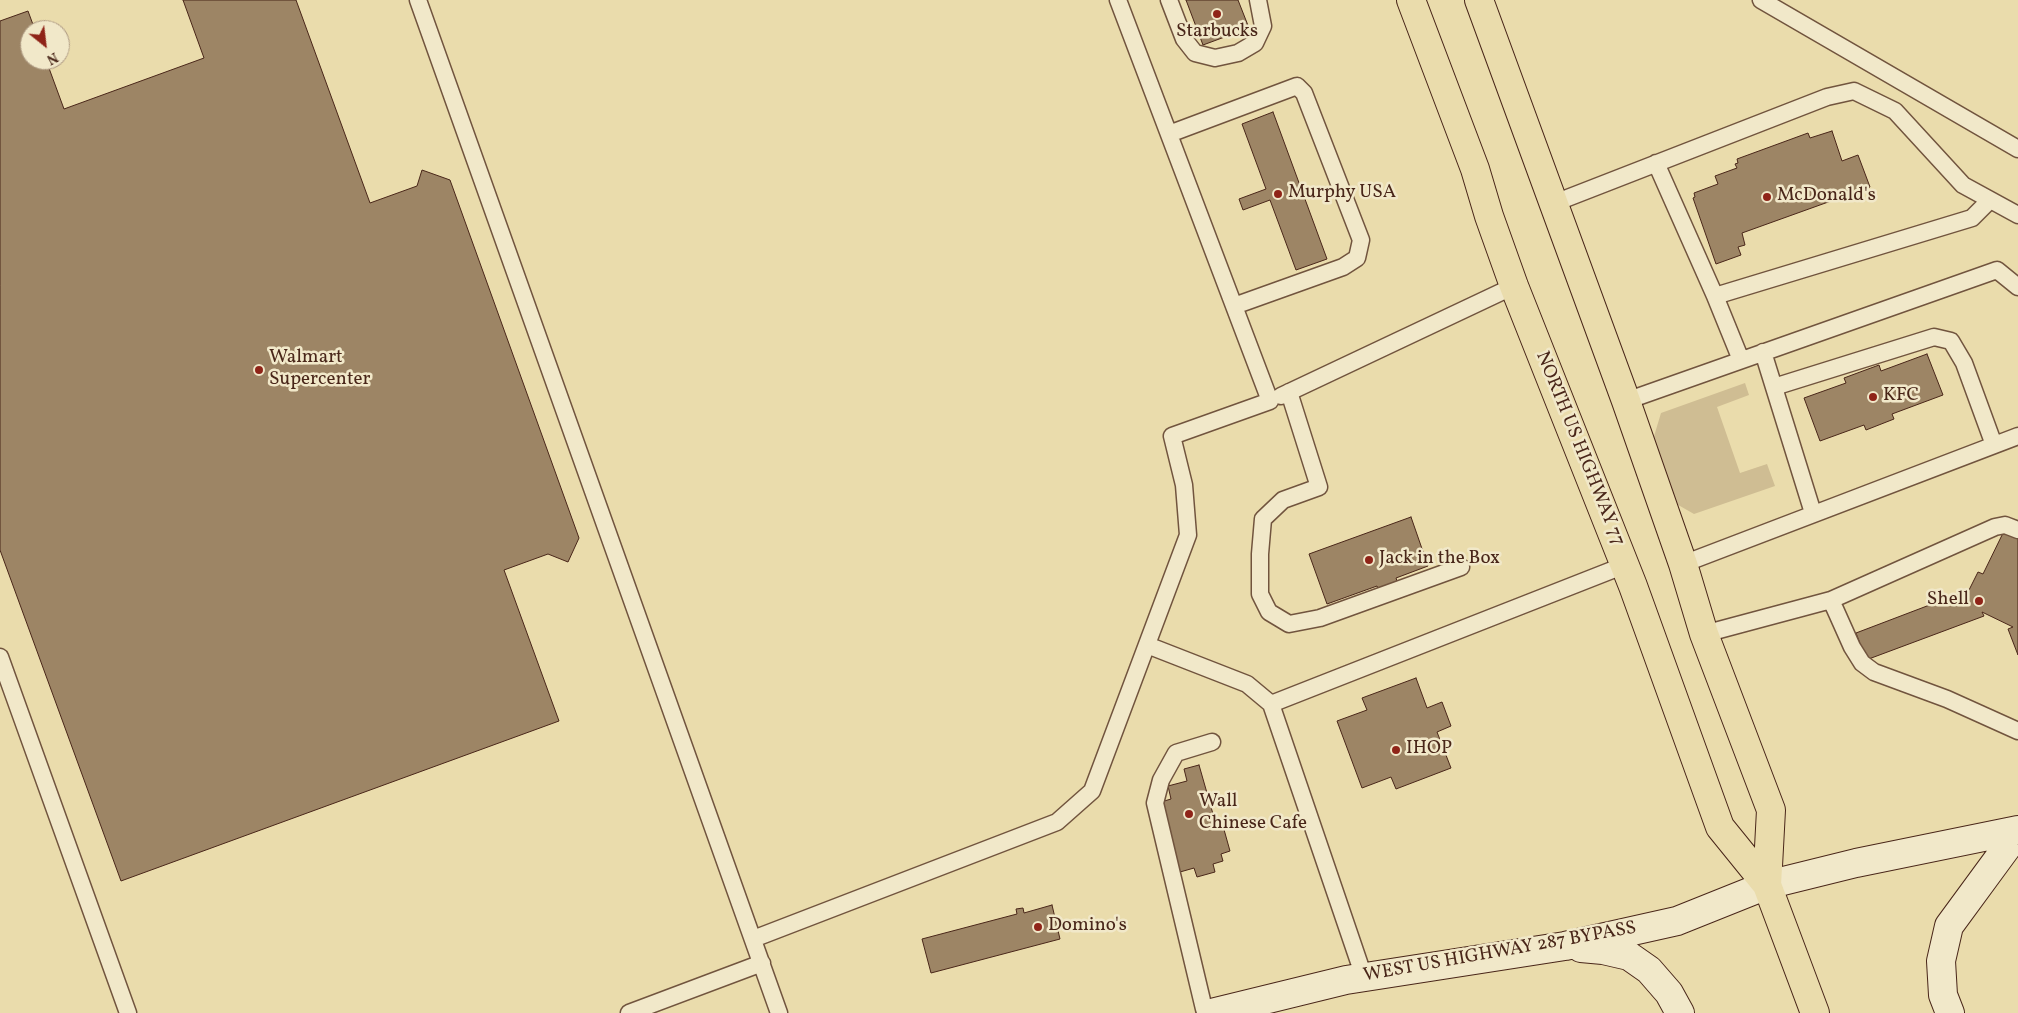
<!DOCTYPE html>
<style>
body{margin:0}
#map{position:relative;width:2018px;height:1013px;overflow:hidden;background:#eadcac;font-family:Vollkorn,serif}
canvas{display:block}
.north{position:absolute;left:20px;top:20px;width:50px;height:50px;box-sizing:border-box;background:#f1e8c9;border:1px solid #ae9a83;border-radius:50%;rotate:151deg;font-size:14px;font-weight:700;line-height:20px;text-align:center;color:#492619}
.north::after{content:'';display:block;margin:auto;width:18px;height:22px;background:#8f2418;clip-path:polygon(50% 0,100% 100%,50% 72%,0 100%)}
</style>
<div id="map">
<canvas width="2018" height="1013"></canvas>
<div class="north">N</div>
</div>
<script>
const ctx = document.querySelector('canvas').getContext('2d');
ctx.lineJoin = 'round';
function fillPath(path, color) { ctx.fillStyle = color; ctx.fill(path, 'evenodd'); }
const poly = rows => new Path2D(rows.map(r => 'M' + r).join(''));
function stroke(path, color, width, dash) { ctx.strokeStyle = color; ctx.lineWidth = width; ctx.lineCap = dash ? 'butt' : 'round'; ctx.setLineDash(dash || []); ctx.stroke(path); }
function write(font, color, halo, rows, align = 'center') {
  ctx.font = font + ' Vollkorn,serif'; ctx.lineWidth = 5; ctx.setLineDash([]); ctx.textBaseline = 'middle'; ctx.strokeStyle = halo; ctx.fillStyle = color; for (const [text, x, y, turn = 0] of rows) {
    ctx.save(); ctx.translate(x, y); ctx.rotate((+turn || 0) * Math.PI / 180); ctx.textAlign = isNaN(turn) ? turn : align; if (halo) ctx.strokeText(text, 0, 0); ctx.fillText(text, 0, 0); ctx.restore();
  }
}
fillPath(poly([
 [1745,383,1749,395,1717,407,1740,473,1767,464,1775,486,1694,514,1673,502,1652,443,1661,413]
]), '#cfbd93');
const building = poly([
 [183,0,296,0,370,203,417,186,422,170,450,180,579,538,568,562,548,554,504,570,559,721,121,881,0,550,0,21,28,11,35,30,30,30,30,60,46,60,64,109,204,58,183,0],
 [1186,0,1238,0,1249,28,1203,45,1186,0],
 [1273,112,1327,259,1296,270,1270,200,1243,210,1239,199,1266,189,1242,124,1273,112],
 [1832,131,1842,161,1858,155,1870,187,1742,233,1745,245,1738,247,1741,255,1716,264,1693,198,1695,197,1694,193,1718,184,1715,176,1737,168,1735,164,1738,163,1737,159,1808,133,1810,138,1832,131],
 [1927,354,1943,395,1892,414,1894,419,1866,430,1864,425,1820,441,1804,398,1846,383,1844,378,1879,365,1881,371,1927,354],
 [1411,517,1428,566,1396,578,1399,587,1380,594,1377,586,1327,604,1309,554,1411,517],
 [2005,529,2018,535,2018,655,2008,629,2013,627,1982,612,1984,616,1866,660,1856,633,1969,590,1978,572,1983,574,2005,529],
 [1416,678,1427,708,1442,702,1451,726,1437,732,1451,768,1396,789,1391,777,1362,788,1337,721,1367,710,1362,698,1416,678],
 [1199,765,1217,828,1223,826,1230,851,1221,854,1223,861,1213,864,1215,872,1197,877,1194,868,1180,872,1161,802,1171,799,1168,786,1187,781,1184,769,1199,765],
 [1052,905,1060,939,931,973,922,939,1017,914,1016,909,1023,908,1024,913,1052,905]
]);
fillPath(building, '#9d8565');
stroke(building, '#492619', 1);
const lane = poly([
 [418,0,779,1013],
 [1169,0,1184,39,1195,53,1215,58,1238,53,1255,43,1263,26,1258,0],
 [1761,0,2018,149],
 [1169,134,1297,86,1304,93,1361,240,1357,258,1343,267,1234,306],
 [1656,163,1715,296],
 [1552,204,1827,97,1854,91,1895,111,1963,185,2018,215],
 [1763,352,1813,513],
 [1741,360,1715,296,1972,218,1990,200],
 [1774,387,1934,337,1951,341,1964,363,1994,445],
 [1289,392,1319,487,1283,500,1263,519,1260,554,1260,594,1269,612,1289,624,1320,618,1461,567],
 [1281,396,1514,286],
 [1626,401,1997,270,2018,287],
 [1683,564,2018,436],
 [1831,600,1995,527,2005,525,2018,530],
 [1704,634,1831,600,1852,647,1862,663,1874,672,1947,699,2018,731],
 [1147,645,1247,684,1271,704,1364,977],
 [0,657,128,1013],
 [1271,704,1625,565],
 [753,939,1057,822,1092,791,1188,535,1184,485,1172,436,1270,401,1118,0],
 [629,1013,762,963],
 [1205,1013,1155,803,1161,780,1176,753,1212,742]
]);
const secondary = poly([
 [1581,948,1603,950,1629,956,1649,970,1669,993,1680,1013],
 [1211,1013,1346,980,1565,946,1677,921,1767,885,1856,863,2018,830],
 [1950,1013,1943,995,1941,961,1949,926,2018,832]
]);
const primary = poly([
 [1411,0,1475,169,1489,216,1514,286,1633,586,1720,827,1767,885,1815,1013],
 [1479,0,1626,401,1683,564,1704,634,1771,810,1767,885]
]);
stroke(lane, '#71543e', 19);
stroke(secondary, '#492619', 30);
stroke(primary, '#492619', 30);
stroke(lane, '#f1e8c9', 16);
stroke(secondary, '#f1e8c9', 28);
stroke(primary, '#eadcac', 28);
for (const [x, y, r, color] of [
 [1217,14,5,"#8f2418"],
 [1278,194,5,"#8f2418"],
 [1767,197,5,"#8f2418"],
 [259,370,5,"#8f2418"],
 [1873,397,5,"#8f2418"],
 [1369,560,5,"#8f2418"],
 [1979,601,5,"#8f2418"],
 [1396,750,5,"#8f2418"],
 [1189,814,5,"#8f2418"],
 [1038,927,5,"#8f2418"]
]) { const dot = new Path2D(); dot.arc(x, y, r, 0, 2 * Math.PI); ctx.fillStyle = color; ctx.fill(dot); stroke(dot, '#f1e8c9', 2); }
write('19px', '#492619', '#f1e8c9', [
 ["Starbucks",1217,33,"center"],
 ["Murphy USA",1288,194],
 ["McDonald's",1777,197],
 ["Walmart",269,359],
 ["Supercenter",269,381],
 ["KFC",1883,397],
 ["Jack in the Box",1379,560],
 ["Shell",1969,601,"right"],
 ["IHOP",1406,750],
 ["Wall",1199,803],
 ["Chinese Cafe",1199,825],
 ["Domino's",1048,927]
], 'left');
write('19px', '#492619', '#f1e8c9', [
 ["NORTH US HIGHWAY 77",1579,449,68],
 ["WEST US HIGHWAY 287 BYPASS",1500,953,-10]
]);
</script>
